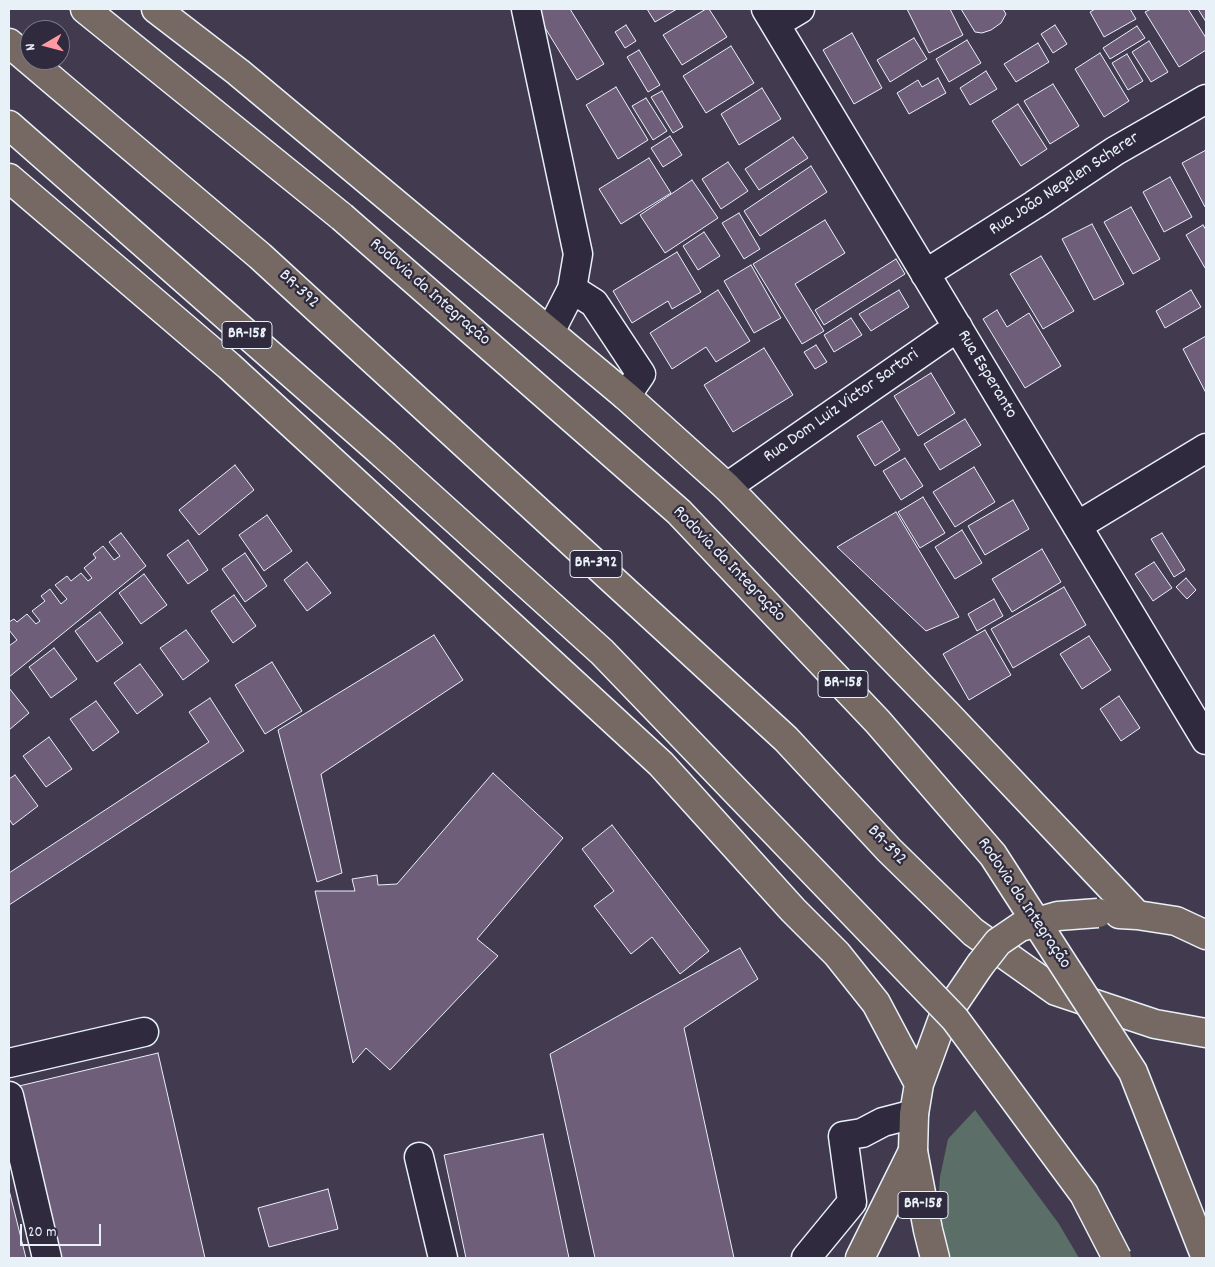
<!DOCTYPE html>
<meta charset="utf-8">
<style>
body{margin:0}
#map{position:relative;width:1215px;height:1267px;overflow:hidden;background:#423a4f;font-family:Dekko,sans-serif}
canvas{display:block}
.frame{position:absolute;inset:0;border:10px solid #e8f1f8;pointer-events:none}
.north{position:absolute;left:20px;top:20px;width:50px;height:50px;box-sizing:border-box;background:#2f2a3d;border:1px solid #797a88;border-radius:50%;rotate:262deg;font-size:14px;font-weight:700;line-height:20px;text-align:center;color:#e8f1f8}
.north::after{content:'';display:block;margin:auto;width:18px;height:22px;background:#ff9aa2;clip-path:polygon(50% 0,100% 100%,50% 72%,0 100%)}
.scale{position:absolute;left:20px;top:1224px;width:81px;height:22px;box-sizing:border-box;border:2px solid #e8f1f8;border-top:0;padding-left:6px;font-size:15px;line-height:18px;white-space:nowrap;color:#e8f1f8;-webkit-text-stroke:4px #2f2a3d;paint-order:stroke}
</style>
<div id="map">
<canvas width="1215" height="1267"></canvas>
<div class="frame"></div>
<div class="north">N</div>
<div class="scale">20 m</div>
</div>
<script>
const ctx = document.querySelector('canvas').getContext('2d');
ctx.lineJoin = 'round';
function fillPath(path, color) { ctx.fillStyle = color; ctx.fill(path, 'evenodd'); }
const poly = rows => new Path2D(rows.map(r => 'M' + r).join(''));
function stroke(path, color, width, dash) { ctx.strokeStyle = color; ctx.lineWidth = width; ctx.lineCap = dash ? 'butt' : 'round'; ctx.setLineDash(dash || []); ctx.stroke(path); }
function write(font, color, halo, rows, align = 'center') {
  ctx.font = font + ' Dekko,sans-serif'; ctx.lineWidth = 4.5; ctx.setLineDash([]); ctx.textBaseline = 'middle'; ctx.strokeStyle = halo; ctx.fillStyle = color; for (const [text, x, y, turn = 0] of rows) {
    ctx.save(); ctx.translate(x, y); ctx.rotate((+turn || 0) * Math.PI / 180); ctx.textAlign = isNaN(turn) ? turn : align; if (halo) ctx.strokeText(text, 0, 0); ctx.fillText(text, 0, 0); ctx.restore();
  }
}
fillPath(poly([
 [975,1110,1059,1224,1079,1258,949,1258,945,1250,940,1226,938,1205,940,1177,948,1139]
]), '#5b6f68');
const building = poly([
 [542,9,570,9,604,64,577,80,536,13,542,9],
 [647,9,677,9,655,22,647,9],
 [706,9,709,9,727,37,682,65,663,35,706,9],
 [907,9,950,9,963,35,929,53,907,9],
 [961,9,1003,9,1006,14,1001,23,991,30,982,33,975,32,961,9],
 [1095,9,1130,9,1136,19,1104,37,1090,12,1095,9],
 [1151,9,1188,9,1206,38,1206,50,1179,67,1145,12,1151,9],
 [1198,9,1206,9,1206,22,1198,9],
 [626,25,636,41,625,48,615,32,626,25],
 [1055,25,1067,44,1053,53,1041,34,1055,25],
 [1137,26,1145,38,1110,59,1103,48,1137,26],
 [852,33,882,88,854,104,823,50,852,33],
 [914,38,927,59,890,82,877,60,914,38],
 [967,40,981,63,949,82,936,59,967,40],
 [1149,41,1168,72,1151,82,1132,52,1149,41],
 [1038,43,1049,62,1016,82,1004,64,1038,43],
 [731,46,754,83,706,113,683,76,731,46],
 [639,50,660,85,648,92,627,57,639,50],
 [1100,53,1129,101,1104,117,1075,69,1100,53],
 [1127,54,1143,81,1128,90,1112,63,1127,54],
 [986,71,997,89,970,105,960,88,986,71],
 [938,78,946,93,909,114,897,93,918,80,922,87,938,78],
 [1053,84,1079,126,1050,144,1024,101,1053,84],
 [616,87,648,140,618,159,586,105,616,87],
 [762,88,781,119,739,145,721,114,762,88],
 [662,91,683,127,673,133,651,97,662,91],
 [646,98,667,131,653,140,632,106,646,98],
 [1018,104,1047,149,1021,166,992,121,1018,104],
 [670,136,682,155,663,167,651,148,670,136],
 [793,137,808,158,759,190,745,169,793,137],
 [1206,150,1206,207,1205,207,1182,163,1206,150],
 [649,158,671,193,621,224,599,189,649,158],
 [728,162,748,191,721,209,702,179,728,162],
 [811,166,827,192,760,236,744,211,811,166],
 [1170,177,1192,217,1164,232,1143,192,1170,177],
 [692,180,718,218,665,253,640,215,692,180],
 [1131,207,1160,259,1133,274,1104,222,1131,207],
 [739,213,760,249,744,259,722,223,739,213],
 [825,220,845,253,795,284,824,331,802,344,753,264,825,220],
 [1092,224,1124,284,1094,300,1062,239,1092,224],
 [1203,225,1206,230,1206,267,1205,268,1186,235,1203,225],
 [704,232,720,256,698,270,683,246,704,232],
 [677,252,701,292,672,309,668,301,632,323,613,291,677,252],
 [1041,256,1074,311,1043,329,1010,274,1041,256],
 [896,259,905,274,824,325,815,310,896,259],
 [751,265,781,318,754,333,724,281,751,265],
 [718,290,750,341,716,362,706,347,672,369,650,333,718,290],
 [899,290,909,307,871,331,859,314,899,290],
 [1191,290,1201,307,1165,328,1156,311,1191,290],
 [997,310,1007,327,1029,313,1061,366,1025,388,983,319,997,310],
 [851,318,862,335,834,352,824,335,851,318],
 [1206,336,1206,393,1183,349,1206,336],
 [816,345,827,362,815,369,804,352,816,345],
 [764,348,793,395,733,432,704,385,764,348],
 [931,373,955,413,918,436,894,396,931,373],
 [965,419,981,445,940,470,924,444,965,419],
 [882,421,900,450,875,466,857,436,882,421],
 [905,458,923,486,901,500,883,471,905,458],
 [235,465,254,490,199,535,179,510,235,465],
 [974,467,995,502,955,527,933,492,974,467],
 [923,497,945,533,920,548,898,512,923,497],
 [1013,500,1029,529,985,555,968,526,1013,500],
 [896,512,959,617,926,631,837,547,896,512],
 [267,515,292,551,264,571,239,535,267,515],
 [962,530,982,563,955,579,935,547,962,530],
 [121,533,146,566,9,677,9,646,17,640,9,630,9,622,14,619,17,622,27,614,36,624,40,621,32,611,45,601,41,596,50,589,61,604,67,599,55,585,67,576,71,581,81,573,88,581,92,578,84,568,96,558,93,554,103,546,114,560,120,556,109,542,121,533],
 [1162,533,1185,570,1174,577,1151,539,1162,533],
 [188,540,208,570,188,584,167,555,188,540],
 [1042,549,1061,582,1012,612,992,579,1042,549],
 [245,553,267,586,245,602,222,569,245,553],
 [307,562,331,593,307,611,284,580,307,562],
 [1154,562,1172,588,1153,601,1135,574,1154,562],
 [144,574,167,605,141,624,119,593,144,574],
 [1186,578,1196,590,1187,599,1176,587,1186,578],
 [1064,587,1086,625,1013,668,991,629,1064,587],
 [234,595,256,626,233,643,211,611,234,595],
 [994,599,1003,616,977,631,968,614,994,599],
 [100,612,123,643,97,662,75,631,100,612],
 [186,630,209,661,183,680,160,648,186,630],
 [985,630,1011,675,969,700,943,654,985,630],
 [434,635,463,680,321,774,342,873,317,882,278,730,434,635],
 [1089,636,1111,670,1082,689,1060,654,1089,636],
 [54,648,77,679,51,698,29,667,54,648],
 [272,662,302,711,265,734,235,685,272,662],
 [140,664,163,695,137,714,114,683,140,664],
 [9,688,29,713,9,730,9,688],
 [1119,696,1140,728,1121,741,1100,709,1119,696],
 [210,698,244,751,9,905,9,873,209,742,189,712,210,698],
 [96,701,119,732,93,751,70,719,96,701],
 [49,737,72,769,46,787,23,756,49,737],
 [493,773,563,838,477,939,498,956,390,1070,366,1048,353,1063,315,891,355,891,352,879,377,875,378,885,397,884,493,773],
 [15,775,38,806,13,825,9,819,9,779,15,775],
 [612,825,709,951,680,974,652,937,631,954,594,906,614,891,582,849,612,825],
 [740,948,758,979,684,1028,734,1258,595,1258,550,1054,740,948],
 [158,1053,205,1258,59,1258,19,1086,158,1053],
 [543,1134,569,1258,466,1258,444,1155,543,1134],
 [328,1189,338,1229,269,1247,258,1208,328,1189],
 [9,1190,26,1258,9,1258,9,1190]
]);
fillPath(building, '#6e5e79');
stroke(building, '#e8f1f8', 1);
const minor = poly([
 [526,9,578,254,572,289,550,332],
 [766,9,1206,740],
 [775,24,800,9],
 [925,274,1034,205,1115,151,1206,99],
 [572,289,594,303,641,374,626,396],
 [727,487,958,327],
 [1077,526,1206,448],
 [9,1063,144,1032],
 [9,1096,47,1258],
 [419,1157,443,1258],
 [806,1258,852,1202,843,1136,862,1133,883,1122,914,1114]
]);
const major = poly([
 [860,1258,913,1151]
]);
const highway = poly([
 [85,9,342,217],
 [156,9,238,72,626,396,727,487,946,713,1137,915],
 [9,43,260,256,786,739,889,850,973,932,1056,991,1155,1024,1206,1033],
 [9,125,383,454],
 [9,178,229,366,661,764,793,910,837,954,876,1003,919,1084],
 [1119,914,1137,915,1176,921,1206,935],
 [935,1258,928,1230,913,1151,914,1114,919,1084,942,1021,980,965]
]);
stroke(minor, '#e8f1f8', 31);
stroke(major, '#e8f1f8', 31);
stroke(highway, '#e8f1f8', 31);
stroke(minor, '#2f2a3d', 28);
stroke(major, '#766964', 28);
stroke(highway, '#766964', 28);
const highwayBridge = poly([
 [342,217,679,512,878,722,993,855,1133,1072,1206,1258],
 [383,454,602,652,955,1019,1084,1194,1117,1258],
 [980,965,998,942,1020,927,1058,916,1098,913]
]);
stroke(highwayBridge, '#e8f1f8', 31, []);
stroke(highwayBridge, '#766964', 28);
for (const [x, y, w] of [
 [247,335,50],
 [596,564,52],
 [843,684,50],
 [923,1205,50]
]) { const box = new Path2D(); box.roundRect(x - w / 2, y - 13.5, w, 27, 4); ctx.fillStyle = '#2f2a3d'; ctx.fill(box); stroke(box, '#e8f1f8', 1); }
write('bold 16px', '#e8f1f8', null, [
 ["BR-158",247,335],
 ["BR-392",596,564],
 ["BR-158",843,684],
 ["BR-158",923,1205]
]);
write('18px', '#e8f1f8', '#2f2a3d', [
 ["Rua João Negelen Scherer",1065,185,-33],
 ["BR-392",298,290,43],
 ["Rodovia da Integração",429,293,41],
 ["Rua Esperanto",986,375,59],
 ["Rua Dom Luiz Victor Sartori",842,407,-35],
 ["Rodovia da Integração",728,565,46],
 ["BR-392",886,846,46],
 ["Rodovia da Integração",1023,904,56]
]);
</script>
